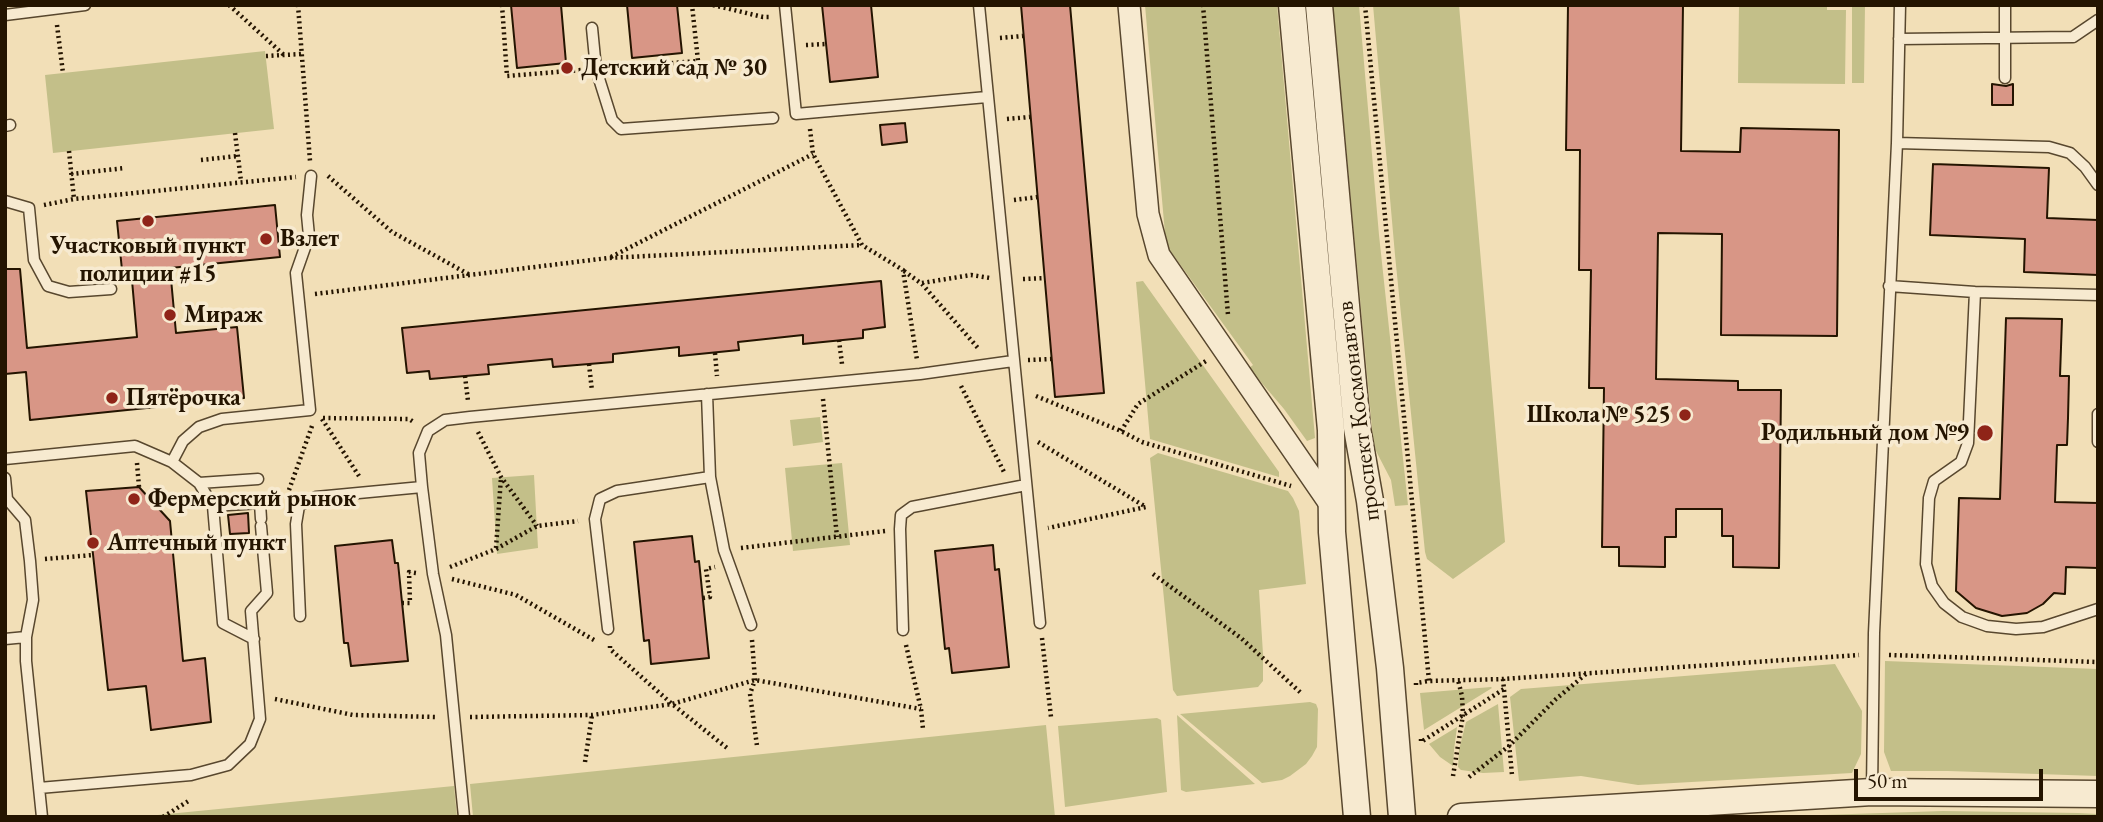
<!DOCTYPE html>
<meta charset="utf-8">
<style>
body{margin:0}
#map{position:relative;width:2103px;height:822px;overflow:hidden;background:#f2dfb7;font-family:"EB Garamond",serif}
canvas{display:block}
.frame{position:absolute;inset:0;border:7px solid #241400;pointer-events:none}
.scale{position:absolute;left:1854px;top:769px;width:189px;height:32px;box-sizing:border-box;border:4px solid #241400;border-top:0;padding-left:9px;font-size:21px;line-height:24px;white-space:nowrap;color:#241400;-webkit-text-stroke:5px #f7ead0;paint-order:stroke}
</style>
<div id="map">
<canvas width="2103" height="822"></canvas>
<div class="frame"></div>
<div class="scale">50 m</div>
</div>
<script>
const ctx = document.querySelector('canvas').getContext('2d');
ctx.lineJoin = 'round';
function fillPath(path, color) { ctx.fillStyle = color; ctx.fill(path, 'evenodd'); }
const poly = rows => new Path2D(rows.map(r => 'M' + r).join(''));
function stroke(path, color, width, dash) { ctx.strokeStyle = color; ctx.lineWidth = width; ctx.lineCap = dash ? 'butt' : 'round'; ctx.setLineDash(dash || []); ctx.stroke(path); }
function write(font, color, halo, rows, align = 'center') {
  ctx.font = font + ' "EB Garamond",serif'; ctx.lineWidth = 7; ctx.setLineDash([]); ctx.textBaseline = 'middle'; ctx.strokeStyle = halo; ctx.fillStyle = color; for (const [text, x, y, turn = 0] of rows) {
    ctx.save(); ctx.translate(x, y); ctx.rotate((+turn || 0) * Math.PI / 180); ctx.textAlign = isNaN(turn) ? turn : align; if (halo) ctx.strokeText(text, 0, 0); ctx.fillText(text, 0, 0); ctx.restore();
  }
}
fillPath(poly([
 [1145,5,1277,5,1315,438,1307,441,1284,409,1249,368,1253,365,1166,245],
 [1333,5,1359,5,1379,235,1408,505,1395,506,1391,480,1376,451,1373,439],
 [1373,5,1459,5,1505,542,1453,579,1427,559,1425,552,1395,255],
 [1739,5,1827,5,1827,10,1846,10,1845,84,1738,83],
 [1852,5,1865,5,1864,83,1852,83],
 [265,51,274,129,53,153,45,75],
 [1143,281,1279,472,1279,477,1150,439,1136,282],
 [820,417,823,442,793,446,790,420],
 [1158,453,1288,491,1293,498,1299,511,1306,584,1259,590,1263,654,1263,681,1258,687,1177,696,1173,690,1150,458],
 [842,463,850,545,793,551,785,468],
 [534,475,538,548,497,554,492,478],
 [1885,661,2098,669,2098,776,1948,771,1891,771,1884,752],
 [1835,664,1862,711,1861,754,1852,773,1638,785,1581,776,1519,781,1510,697,1521,689],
 [1491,687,1492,688,1424,730,1420,693],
 [1310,702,1316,704,1318,709,1317,747,1312,756,1306,764,1290,776,1282,780,1262,783,1180,714],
 [1498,704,1504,772,1483,773,1461,770,1458,767,1459,750,1466,722],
 [1177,715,1255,784,1186,792,1181,790],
 [1157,718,1161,720,1167,792,1065,807,1058,726],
 [1046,725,1055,817,473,817,470,784],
 [1457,727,1454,750,1453,766,1440,757,1429,744],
 [454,786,457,817,137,817],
 [1943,811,2078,813,2098,814,2098,817,1761,817]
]), '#c3bf89');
const building = poly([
 [511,5,561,5,566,63,517,68,511,5],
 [627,5,677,5,682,53,632,58,627,5],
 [822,5,871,5,878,77,830,82,822,5],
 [1021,5,1070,5,1104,393,1055,397,1021,5],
 [1568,5,1683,5,1681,151,1740,152,1741,128,1839,130,1837,336,1721,335,1722,234,1658,233,1656,379,1738,381,1738,390,1781,390,1779,568,1733,567,1733,536,1722,536,1722,509,1676,509,1676,537,1665,537,1665,567,1619,566,1619,547,1602,547,1604,388,1589,388,1591,270,1579,270,1580,150,1566,150,1568,5],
 [1992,84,2006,86,2013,84,2013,105,1992,105,1992,84],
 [905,123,907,142,882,145,880,125,905,123],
 [1933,164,2049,168,2047,218,2098,220,2098,275,2024,272,2025,239,1930,235,1933,164],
 [275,205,280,257,170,268,176,333,237,327,244,398,30,420,26,372,5,374,5,269,20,269,27,348,137,337,131,269,122,270,117,221,275,205],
 [881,281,885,327,863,330,863,338,803,344,803,335,738,342,739,350,679,356,679,347,613,354,613,362,553,367,552,359,488,365,489,374,430,379,429,371,407,373,402,328,881,281],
 [2006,318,2062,319,2060,376,2069,376,2068,418,2067,445,2057,445,2055,502,2098,503,2098,568,2066,567,2065,594,2054,593,2043,604,2027,613,2002,616,1976,608,1956,591,1959,498,2000,499,2006,318],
 [139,487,170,521,183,661,205,658,211,722,151,730,146,686,108,690,86,491,139,487],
 [248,513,249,533,230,534,228,515,248,513],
 [692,536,695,562,699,561,709,658,651,664,649,640,644,641,634,542,692,536],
 [392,540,395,563,398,563,408,661,351,666,348,643,344,643,335,546,392,540],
 [993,545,995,570,999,569,1009,667,952,673,949,648,945,649,935,551,993,545]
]);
fillPath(building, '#d89686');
stroke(building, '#241400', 2);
const service = poly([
 [785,5,796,114,987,97],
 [979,5,1040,623],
 [5,15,85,5],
 [592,28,596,69,612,120,621,129,773,118],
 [1899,39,2073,37,2098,20],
 [2005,78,2005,5],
 [5,126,10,125],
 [1897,143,1900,5],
 [5,201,29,208,34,260,48,286,69,292,111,289],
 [1889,286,1975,292,2098,295],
 [1975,292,1968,443,1961,462,1934,481,1929,498,1926,564,1932,586,1944,603,1962,617,1987,626,2016,629,2043,627,2098,609],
 [707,394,710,477,724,550,751,625],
 [2098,414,2098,442],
 [5,459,135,446,172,462,199,483,213,506,223,623,254,639],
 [172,462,183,441,199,427,222,419,310,410,296,273,309,236,307,215,311,176],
 [5,478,7,499,25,520,30,561,33,600,26,637,26,661,42,817],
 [199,483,258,479],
 [213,506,260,503,261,519],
 [300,616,296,524,299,506,316,497,422,487],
 [608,629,595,519,600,499,617,491,710,477],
 [903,630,900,529,901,515,912,507,1026,485],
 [5,639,26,637],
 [39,788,191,775,228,765,250,744,260,719,251,611,267,593,261,526],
 [1872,790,1874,633,1897,143,2049,147,2070,153,2085,167,2098,185],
 [464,817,446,635,433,574,422,487,419,453,428,431,445,420,470,417,920,374,1013,361]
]);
const minor = poly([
 [1129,5,1148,214,1159,255,1330,504]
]);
const tertiary = poly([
 [1292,5,1331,430,1332,532,1357,817],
 [1319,5,1357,428,1370,501,1390,668,1402,817],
 [1461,817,1872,792,2098,794]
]);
stroke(service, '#58472e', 13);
stroke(minor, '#58472e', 24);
stroke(tertiary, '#58472e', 29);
stroke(poly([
 [229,5,284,55],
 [298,5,310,161],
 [502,5,507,76,582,70],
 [713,5,763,17,770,17],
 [1203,5,1228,315],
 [1365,5,1429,681],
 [57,25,63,73],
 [1000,38,1023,36],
 [806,45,826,44],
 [266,56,301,54],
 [611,68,698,61,692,5],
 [1007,119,1030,117],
 [810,129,813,154,862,245,903,270,917,360],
 [235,133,241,181],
 [69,151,74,199],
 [201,160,238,156],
 [71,174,125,168],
 [328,176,392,232,470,275],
 [1014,200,1038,197],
 [44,205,74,199,296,177],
 [611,257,813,154],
 [904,271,922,284,978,348],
 [1023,279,1045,278],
 [922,283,971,275,990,278],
 [315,294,608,258,862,245],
 [839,340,842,364],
 [715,353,717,376],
 [1028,360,1052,359],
 [589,364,592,391],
 [465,376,468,401],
 [961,386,1004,472],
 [1036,396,1121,431,1142,442,1291,486],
 [823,399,837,537],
 [323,418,409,419,415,423],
 [322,419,359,476],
 [1121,431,1138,404,1206,361],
 [478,432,501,477,537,526],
 [1038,442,1146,507,1048,528],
 [137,463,139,487],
 [289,490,312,426],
 [496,548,501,477],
 [741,548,885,531],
 [45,559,93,555],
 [450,567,496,549,537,526,578,521],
 [1153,574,1241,638,1301,693],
 [452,579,516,595,594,640],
 [703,598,710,597,706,569,715,567],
 [402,603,410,603,409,572,416,573],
 [1042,638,1051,717],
 [752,640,755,680,750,694,757,746],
 [906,645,921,709,923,729],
 [610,646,610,649,672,704,727,748],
 [1889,655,2098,662],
 [1503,679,1512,775],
 [1416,685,1416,683,1429,681,1503,679,1859,655],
 [275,699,353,715,436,717],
 [470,717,592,715,672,704,755,680,921,709],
 [1421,739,1421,742,1504,689],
 [585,762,592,715],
 [1453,776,1463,715,1462,696,1458,680],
 [1469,777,1509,746,1556,699,1586,674],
 [163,817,190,800]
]), '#241400', 4.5, [2, 3.5]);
stroke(service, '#f7ead0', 10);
stroke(minor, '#f7ead0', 21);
stroke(tertiary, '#f7ead0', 26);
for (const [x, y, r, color] of [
 [567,68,7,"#8f2418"],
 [148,221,7,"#8f2418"],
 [266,239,7,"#8f2418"],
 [170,315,7,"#8f2418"],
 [112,398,7,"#8f2418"],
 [1685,415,7,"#8f2418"],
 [1985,433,9,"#8f2418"],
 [134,499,7,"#8f2418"],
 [93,543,7,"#8f2418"]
]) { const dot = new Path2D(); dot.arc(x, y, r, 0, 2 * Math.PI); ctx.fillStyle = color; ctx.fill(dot); stroke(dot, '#f7ead0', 2.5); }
write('bold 24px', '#241400', '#f7ead0', [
 ["Детский сад № 30",581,68],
 ["Взлет",280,239],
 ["Участковый пункт",148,246,"center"],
 ["полиции #15",148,274,"center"],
 ["Мираж",184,315],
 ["Пятёрочка",126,398],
 ["Школа № 525",1671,415,"right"],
 ["Родильный дом №9",1969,433,"right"],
 ["Фермерский рынок",148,499],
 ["Аптечный пункт",107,543]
], 'left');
write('24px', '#241400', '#f7ead0', [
 ["проспект Космонавтов",1359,411,-97]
]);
</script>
